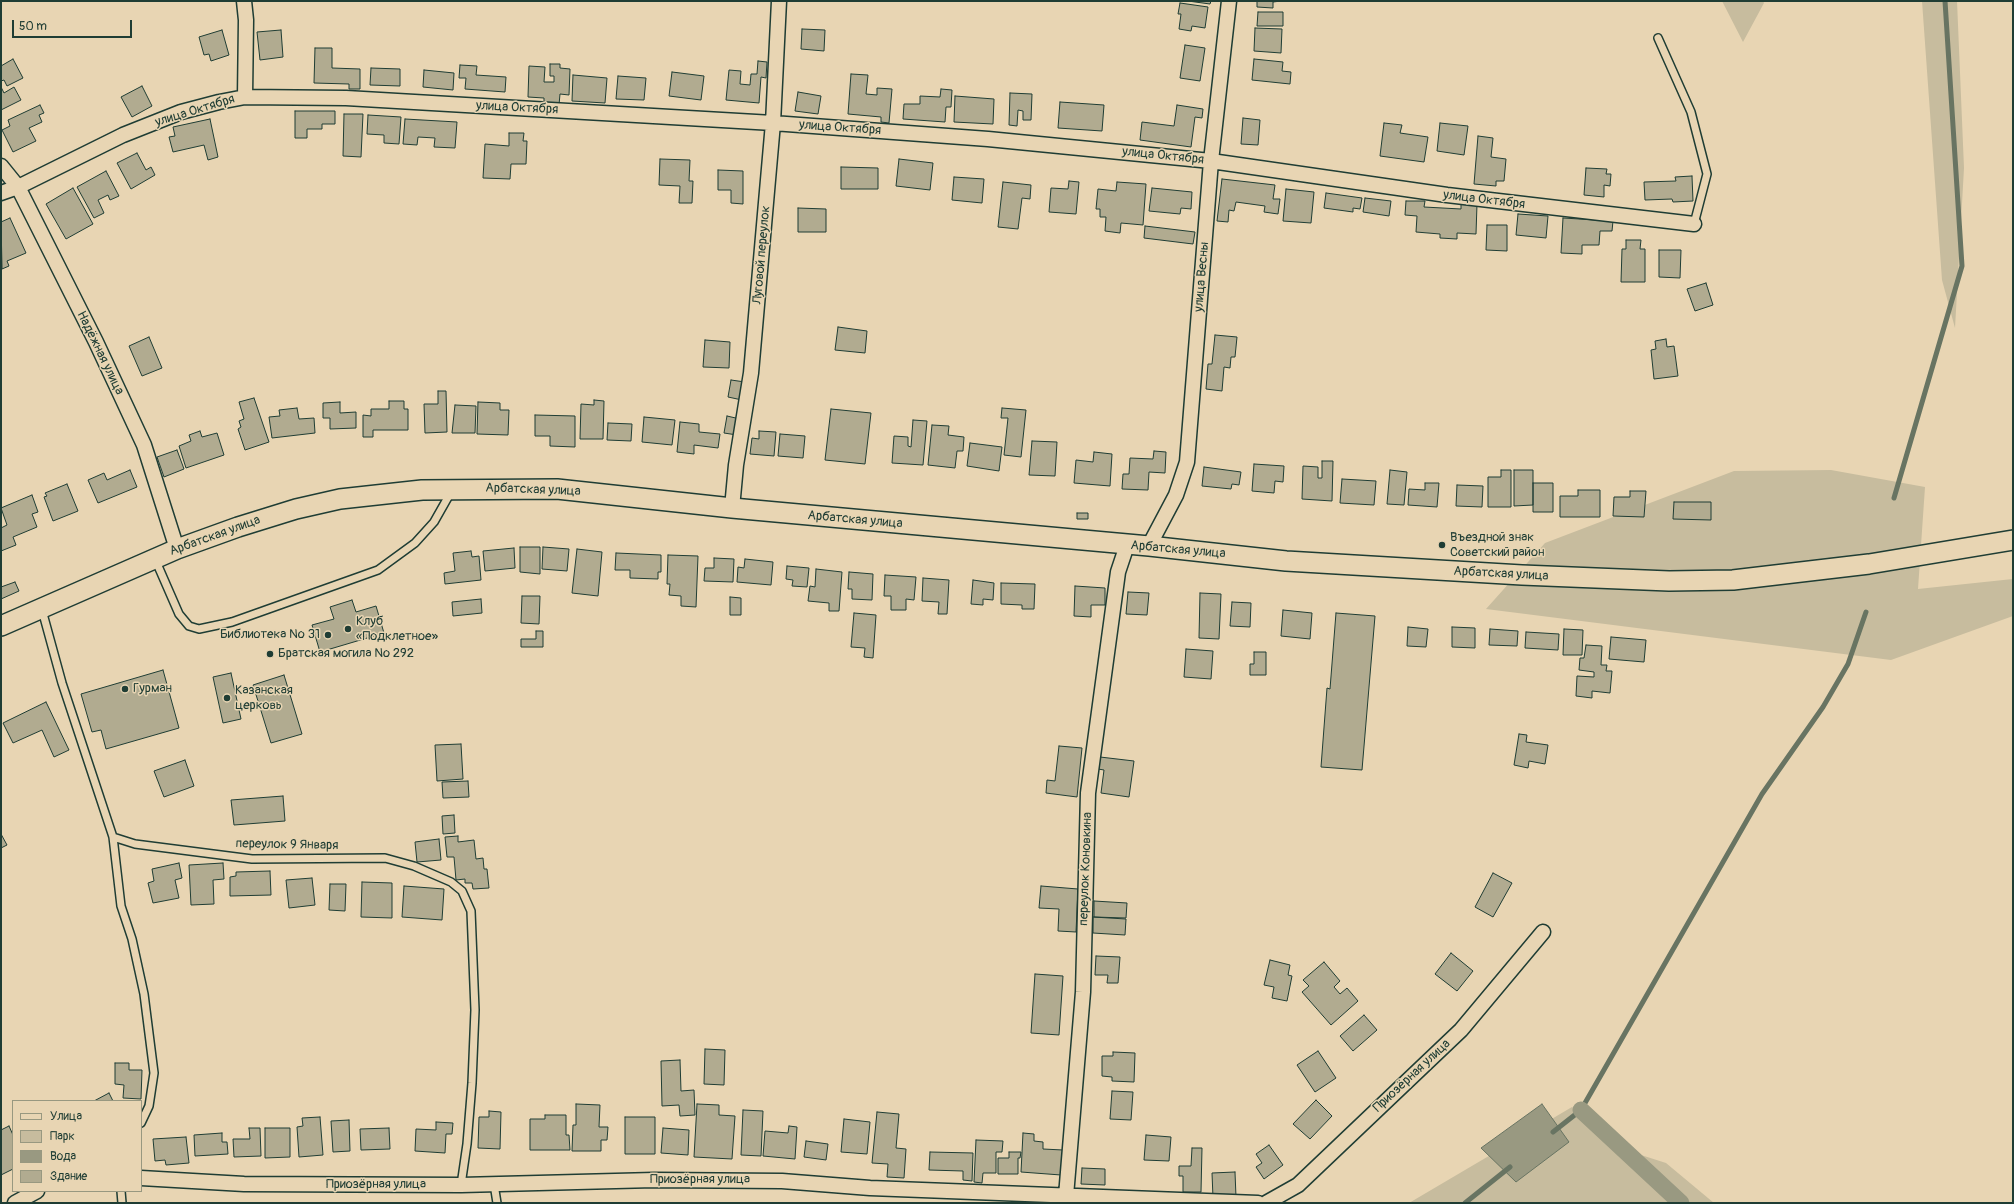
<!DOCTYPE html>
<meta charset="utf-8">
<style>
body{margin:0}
#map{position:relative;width:2014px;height:1204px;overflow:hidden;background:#e8d5b3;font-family:Pangolin,sans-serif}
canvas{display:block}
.frame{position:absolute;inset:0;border:2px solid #1f3d34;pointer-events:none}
.legend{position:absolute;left:12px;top:1100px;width:130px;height:92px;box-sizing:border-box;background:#e8d5b3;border:1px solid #989880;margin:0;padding:5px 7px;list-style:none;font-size:12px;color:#1f3d34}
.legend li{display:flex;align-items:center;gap:8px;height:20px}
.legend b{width:20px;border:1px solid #989880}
.scale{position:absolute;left:12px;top:20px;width:120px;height:18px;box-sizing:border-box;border:2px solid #1f3d34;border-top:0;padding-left:5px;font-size:12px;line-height:14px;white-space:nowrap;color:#1f3d34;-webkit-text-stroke:3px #e8d5b3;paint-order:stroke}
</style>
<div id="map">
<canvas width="2014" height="1204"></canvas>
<div class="frame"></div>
<ul class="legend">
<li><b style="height:5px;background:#e8d5b3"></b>Улица</li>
<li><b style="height:11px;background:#c7bc9e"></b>Парк</li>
<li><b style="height:11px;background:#999981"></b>Вода</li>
<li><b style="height:11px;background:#b1ab90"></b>Здание</li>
</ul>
<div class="scale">50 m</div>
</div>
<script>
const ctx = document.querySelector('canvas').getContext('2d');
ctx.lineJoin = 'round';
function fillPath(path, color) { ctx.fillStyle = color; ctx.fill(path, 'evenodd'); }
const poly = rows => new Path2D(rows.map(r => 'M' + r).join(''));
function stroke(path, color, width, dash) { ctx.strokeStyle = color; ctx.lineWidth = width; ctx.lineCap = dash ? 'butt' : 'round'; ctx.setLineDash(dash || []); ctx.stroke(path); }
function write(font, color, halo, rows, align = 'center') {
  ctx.font = font + ' Pangolin,sans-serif'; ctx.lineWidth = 3; ctx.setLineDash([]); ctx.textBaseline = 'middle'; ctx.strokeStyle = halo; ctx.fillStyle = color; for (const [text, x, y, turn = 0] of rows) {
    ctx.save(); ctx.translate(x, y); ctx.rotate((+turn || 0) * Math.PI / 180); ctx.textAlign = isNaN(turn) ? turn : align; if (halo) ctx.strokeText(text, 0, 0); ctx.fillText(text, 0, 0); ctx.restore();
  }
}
fillPath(poly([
 [1722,1,1763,1,1764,3,1743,42],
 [1922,1,1957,1,1964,168,1955,328,1942,280],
 [1831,470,1925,487,1918,589,2013,579,2013,616,1891,660,1486,609,1545,543,1734,471],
 [1572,1107,1637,1164,1641,1155,1666,1163,1714,1203,1409,1203]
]), '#c7bc9e');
const water = poly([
 [1542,1104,1569,1142,1516,1182,1481,1148,1542,1104]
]);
fillPath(water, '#999981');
stroke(water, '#687462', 1);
stroke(poly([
 [1894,498,1962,266,1945,1],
 [1553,1132,1581,1110,1762,794,1823,707,1848,664,1866,612],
 [1465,1203,1510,1167]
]), '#687462', 5);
stroke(poly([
 [1581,1110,1681,1203]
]), '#999981', 17);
const building = poly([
 [1188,1,1211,1,1210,4,1188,1],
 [1257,1,1281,1,1273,2,1273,8,1257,7,1257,1],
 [1180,3,1208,7,1205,28,1192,26,1191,31,1179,29,1181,14,1178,14,1180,3],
 [1258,12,1283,12,1283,26,1257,26,1258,12],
 [1255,28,1282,29,1281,53,1254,51,1255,28],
 [802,29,825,30,824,51,801,49,802,29],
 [222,30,229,55,211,61,209,54,204,55,199,37,222,30],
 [281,30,283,57,260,60,257,32,281,30],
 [1185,45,1205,48,1200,81,1180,78,1185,45],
 [315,48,332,48,332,68,360,69,360,89,349,89,349,84,314,83,315,48],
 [13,59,23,78,7,86,4,80,1,81,1,66,13,59],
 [1254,59,1283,62,1282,71,1291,72,1290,84,1252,80,1254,59],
 [758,61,767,62,766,78,761,77,759,103,726,100,729,70,741,71,740,84,750,85,751,74,757,74,758,61],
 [550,64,560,64,560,68,570,69,569,95,560,94,559,105,544,105,544,98,528,97,529,66,545,67,544,82,554,82,554,76,550,76,550,64],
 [460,65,477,66,476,75,506,77,505,92,465,89,466,78,459,78,460,65],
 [371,68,400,69,400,86,370,85,371,68],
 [424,70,454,73,453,90,423,87,424,70],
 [672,72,704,76,701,100,669,96,672,72],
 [851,74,868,75,866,94,877,95,877,88,892,89,889,123,881,122,881,117,848,114,851,74],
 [573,75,607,78,605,103,572,101,573,75],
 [618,76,646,78,644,100,616,99,618,76],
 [142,86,152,106,132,117,121,97,142,86],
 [1,87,4,93,14,87,21,100,1,110,1,87],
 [941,89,952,90,951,107,946,107,945,122,903,119,904,104,920,104,920,96,940,97,941,89],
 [798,92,821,96,818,114,795,111,798,92],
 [1010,93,1032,94,1031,120,1023,120,1023,111,1018,110,1017,126,1009,125,1010,93],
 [955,96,994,99,993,124,954,122,955,96],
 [1060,102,1104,105,1102,131,1058,128,1060,102],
 [40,105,44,113,39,115,42,122,29,128,36,141,13,152,2,130,10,126,8,120,40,105],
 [1177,105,1203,109,1202,118,1195,117,1191,147,1140,140,1142,122,1174,126,1177,105],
 [295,111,335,111,335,124,322,124,322,129,307,129,307,138,295,138,295,111],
 [344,114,363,114,361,157,343,156,344,114],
 [368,115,401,117,399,144,384,143,384,135,367,134,368,115],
 [1243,118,1260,120,1258,145,1241,144,1243,118],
 [210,119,218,157,208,160,204,145,173,152,169,137,175,136,173,127,210,119],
 [405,119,457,122,455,148,434,147,435,138,418,137,417,145,403,144,405,119],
 [1384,123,1402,125,1400,133,1428,137,1424,162,1380,156,1384,123],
 [1440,123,1468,126,1464,155,1437,151,1440,123],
 [509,133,524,133,523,141,527,141,526,164,511,164,510,179,483,178,485,144,509,146,509,133],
 [1478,136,1493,138,1491,157,1506,159,1504,181,1496,181,1496,186,1474,184,1478,136],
 [137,153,146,170,151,167,155,175,131,189,117,163,137,153],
 [660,159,690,160,689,181,693,181,692,203,679,203,680,186,659,185,660,159],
 [899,159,933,163,930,190,896,186,899,159],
 [841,167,878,168,878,189,841,189,841,167],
 [1586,168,1607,169,1606,174,1611,174,1610,186,1604,185,1604,197,1584,195,1586,168],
 [718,170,743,171,743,204,731,203,731,190,718,190,718,170],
 [106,171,119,196,110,200,108,195,98,200,104,213,94,218,77,187,106,171],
 [1692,176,1693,201,1673,202,1672,199,1645,200,1644,182,1676,181,1675,177,1692,176],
 [954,177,984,179,982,203,952,200,954,177],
 [1222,179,1275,185,1273,199,1280,199,1278,214,1264,212,1265,206,1236,202,1234,211,1229,210,1228,222,1217,221,1222,179],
 [1069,181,1079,182,1076,214,1049,212,1051,188,1068,189,1069,181],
 [1003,182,1031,185,1030,199,1022,198,1018,229,998,227,1003,182],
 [1117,182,1146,184,1143,225,1121,223,1120,233,1105,231,1106,217,1100,217,1100,209,1096,209,1098,189,1116,191,1117,182],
 [73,188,93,224,66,239,46,204,73,188],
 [1152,188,1192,192,1191,209,1181,208,1180,214,1149,211,1152,188],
 [1286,189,1314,192,1311,223,1283,221,1286,189],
 [1326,193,1362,198,1360,209,1353,208,1353,212,1324,208,1326,193],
 [1365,198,1391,201,1389,216,1363,212,1365,198],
 [1406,201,1425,201,1424,207,1461,209,1461,204,1477,204,1476,234,1457,233,1457,239,1440,238,1440,234,1416,232,1417,216,1405,215,1406,201],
 [798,208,826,209,826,232,798,232,798,208],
 [1518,214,1548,216,1546,238,1516,235,1518,214],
 [10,218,26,253,7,261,9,266,2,269,1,222,10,218],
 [1563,218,1613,221,1612,231,1600,231,1599,245,1582,245,1582,254,1561,253,1563,218],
 [1487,225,1507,225,1507,251,1486,250,1487,225],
 [1145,226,1195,232,1193,244,1144,238,1145,226],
 [1626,240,1641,240,1640,249,1645,249,1645,282,1621,282,1622,249,1626,249,1626,240],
 [1659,250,1681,250,1680,278,1659,277,1659,250],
 [1706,283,1713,305,1695,311,1687,289,1706,283],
 [838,327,867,331,865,353,835,350,838,327],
 [1215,335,1237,337,1235,357,1231,357,1230,368,1224,367,1222,391,1206,389,1208,364,1212,364,1215,335],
 [149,337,162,368,142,376,129,346,149,337],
 [1666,339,1667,347,1674,346,1678,376,1654,379,1651,350,1656,349,1655,341,1666,339],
 [705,340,730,342,729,368,703,367,705,340],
 [731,380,745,382,742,400,728,397,731,380],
 [438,391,446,391,447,432,425,433,424,404,438,404,438,391],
 [254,398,269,442,245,450,238,429,241,427,239,421,244,419,239,402,254,398],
 [594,400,604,401,603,439,580,439,581,404,594,405,594,400],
 [389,401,404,401,404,409,408,409,408,430,373,430,373,437,363,437,363,415,371,416,371,409,389,409,389,401],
 [340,402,340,413,356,412,356,428,330,429,330,418,323,418,323,403,340,402],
 [478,402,500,403,500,410,509,410,508,435,477,434,478,402],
 [455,405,476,406,475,433,452,433,455,405],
 [297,408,299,419,314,418,315,433,272,438,269,417,280,416,279,410,297,408],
 [1002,408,1026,410,1021,457,1004,455,1008,418,1001,418,1002,408],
 [831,409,871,413,865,464,825,460,831,409],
 [535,415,575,416,575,447,550,446,550,436,535,436,535,415],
 [727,416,740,419,737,435,724,433,727,416],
 [644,417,675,420,672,445,642,442,644,417],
 [913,420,927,421,923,465,892,463,894,436,908,437,908,446,911,447,913,420],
 [680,422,699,424,699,432,720,434,718,448,694,445,694,454,677,452,680,422],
 [608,423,632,424,631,441,607,440,608,423],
 [932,425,949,426,948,435,964,437,963,451,957,451,955,468,928,465,932,425],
 [200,431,202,437,217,433,224,455,186,468,179,446,191,441,189,435,200,431],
 [759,431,776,432,774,456,750,454,752,438,759,439,759,431],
 [780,434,805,436,803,458,778,456,780,434],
 [1032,441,1057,442,1055,476,1029,475,1032,441],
 [970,443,1002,447,999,471,967,466,970,443],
 [177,450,184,469,164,477,157,457,177,450],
 [1154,451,1166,452,1165,473,1149,472,1148,490,1122,489,1123,474,1129,474,1130,458,1153,459,1154,451],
 [1094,452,1112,454,1110,486,1074,483,1076,460,1093,462,1094,452],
 [1322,461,1333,461,1332,501,1302,499,1303,466,1318,467,1318,478,1322,478,1322,461],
 [1254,464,1284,466,1283,482,1275,481,1274,493,1252,491,1254,464],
 [1204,467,1241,472,1239,485,1232,484,1231,489,1202,486,1204,467],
 [130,470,137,487,98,503,88,480,104,473,107,480,130,470],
 [1390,470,1407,472,1404,505,1387,504,1390,470],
 [1501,470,1511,470,1511,507,1488,507,1488,477,1501,477,1501,470],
 [1514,470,1533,470,1533,505,1514,506,1514,470],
 [1342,479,1376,481,1374,505,1340,503,1342,479],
 [1425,483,1439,483,1437,507,1408,505,1409,489,1425,490,1425,483],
 [1533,483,1553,483,1553,512,1533,512,1533,483],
 [67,484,78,511,53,521,44,497,47,496,45,493,67,484],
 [1457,485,1483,486,1482,507,1456,506,1457,485],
 [1578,490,1600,490,1600,517,1560,517,1560,496,1578,496,1578,490],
 [1630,491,1646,491,1644,517,1613,516,1614,497,1630,497,1630,491],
 [32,495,38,512,32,514,37,527,13,537,16,545,1,551,1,528,7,525,1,508,32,495],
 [1674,502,1711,502,1711,520,1673,519,1674,502],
 [1077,513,1088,513,1088,519,1077,519,1077,513],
 [520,547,540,547,540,574,520,572,520,547],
 [543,547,569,549,567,571,542,569,543,547],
 [514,548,515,568,485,571,483,551,514,548],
 [577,549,602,552,598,596,572,593,577,549],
 [471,551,472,557,479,556,481,580,445,584,444,573,455,571,453,553,471,551],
 [616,553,661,555,661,572,658,572,658,579,630,578,630,570,615,570,616,553],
 [668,555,698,556,696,607,681,606,681,596,669,595,670,584,667,584,668,555],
 [714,558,734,559,733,582,704,581,705,568,714,568,714,558],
 [745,559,773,562,771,585,737,582,738,567,744,568,745,559],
 [787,566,809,568,807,587,792,586,793,580,786,579,787,566],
 [816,569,842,572,839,611,829,611,829,603,808,601,810,586,815,587,816,569],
 [849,572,873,574,872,600,852,599,852,589,848,589,849,572],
 [885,575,916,577,914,600,906,599,906,610,891,610,891,596,884,596,885,575],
 [923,578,949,580,947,614,938,614,939,602,922,601,923,578],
 [973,580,994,583,993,600,983,599,983,605,971,604,973,580],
 [15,582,19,591,1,599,1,587,15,582],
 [1001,583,1035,584,1034,609,1022,609,1022,605,1001,604,1001,583],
 [1075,586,1105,588,1105,605,1091,605,1091,617,1074,616,1075,586],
 [1128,592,1149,593,1147,615,1126,614,1128,592],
 [1200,593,1221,594,1219,639,1199,638,1200,593],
 [522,596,540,596,539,624,521,623,522,596],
 [730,597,741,598,741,615,730,615,730,597],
 [481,599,482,613,453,616,452,602,481,599],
 [352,600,356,612,376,606,384,633,320,652,312,625,334,619,330,607,352,600],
 [1232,602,1251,603,1250,627,1230,626,1232,602],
 [1283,610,1312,613,1310,639,1281,636,1283,610],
 [854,613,876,615,873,658,864,657,865,648,851,647,854,613],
 [1336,613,1375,616,1362,770,1321,767,1327,688,1330,689,1336,613],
 [1408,627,1428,629,1426,647,1407,646,1408,627],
 [1452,627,1475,628,1475,648,1452,647,1452,627],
 [1490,629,1518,631,1517,646,1489,645,1490,629],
 [1564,629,1583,630,1582,655,1563,655,1564,629],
 [536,631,543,631,543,647,521,647,521,639,536,639,536,631],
 [1526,632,1559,634,1558,650,1525,648,1526,632],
 [1611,637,1646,640,1644,662,1609,659,1611,637],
 [1586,645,1602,646,1601,665,1607,665,1606,671,1612,671,1610,693,1592,691,1592,698,1576,696,1577,676,1594,677,1594,672,1579,670,1580,658,1584,658,1586,645],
 [1186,649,1213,651,1211,679,1184,677,1186,649],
 [1254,652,1266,652,1266,675,1250,675,1250,664,1254,664,1254,652],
 [163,670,179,728,106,749,101,730,92,732,81,694,163,670],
 [231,673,241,719,223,723,213,677,231,673],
 [284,675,302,734,271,743,253,685,284,675],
 [46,702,69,750,54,757,42,730,13,743,3,723,46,702],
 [1519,734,1527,735,1526,742,1548,745,1545,764,1529,761,1528,768,1514,765,1519,734],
 [461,744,463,779,437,781,435,745,461,744],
 [1059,746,1082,748,1077,797,1046,793,1047,780,1055,781,1059,746],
 [1100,757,1134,761,1129,797,1101,793,1104,770,1098,769,1100,757],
 [185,760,194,786,164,797,154,771,185,760],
 [468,781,469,797,443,798,442,782,468,781],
 [283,796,285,821,234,825,231,800,283,796],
 [454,815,455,833,443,834,442,816,454,815],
 [1,834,7,845,1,848,1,834],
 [458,836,458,842,474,840,476,859,483,858,484,869,487,869,489,888,473,889,472,883,465,883,465,879,456,880,454,857,447,857,445,837,458,836],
 [439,839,441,860,417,862,415,842,439,839],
 [179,863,182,878,175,880,179,898,153,903,148,883,154,881,152,869,179,863],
 [223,863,224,879,213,880,214,904,191,905,189,865,223,863],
 [270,871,271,895,230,896,230,877,236,876,236,872,270,871],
 [1493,873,1512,883,1493,917,1475,907,1493,873],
 [312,878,315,905,289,908,286,880,312,878],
 [362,882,392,883,392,918,361,917,362,882],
 [330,884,346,884,345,911,329,910,330,884],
 [404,886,444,889,442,920,402,917,404,886],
 [1041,886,1078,889,1076,932,1058,931,1059,909,1039,908,1041,886],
 [1094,901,1127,903,1126,918,1094,917,1094,901],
 [1093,917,1126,919,1125,935,1093,933,1093,917],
 [1451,953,1473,971,1457,991,1435,974,1451,953],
 [1096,956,1120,957,1118,983,1107,983,1108,975,1095,975,1096,956],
 [1270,960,1290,965,1288,975,1292,976,1287,1001,1272,998,1274,987,1264,985,1270,960],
 [1324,962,1340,981,1334,987,1340,994,1347,988,1358,1001,1331,1025,1302,992,1309,986,1303,980,1324,962],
 [1035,974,1063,976,1059,1035,1031,1033,1035,974],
 [1364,1015,1377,1030,1353,1051,1340,1036,1364,1015],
 [705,1049,725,1050,724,1085,704,1084,705,1049],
 [1318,1051,1336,1078,1315,1092,1297,1065,1318,1051],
 [1113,1052,1135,1053,1134,1082,1112,1081,1112,1077,1102,1076,1102,1056,1113,1056,1113,1052],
 [680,1060,681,1091,694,1090,695,1115,680,1116,679,1105,662,1106,661,1061,680,1060],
 [115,1063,129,1063,129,1070,142,1070,141,1099,123,1098,124,1085,115,1084,115,1063],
 [1112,1091,1133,1092,1131,1120,1110,1119,1112,1091],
 [109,1093,113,1101,94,1101,109,1093],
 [1316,1100,1332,1116,1310,1139,1293,1124,1316,1100],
 [576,1104,600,1105,599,1127,608,1127,607,1140,601,1140,601,1151,572,1151,573,1125,576,1125,576,1104],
 [697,1104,719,1105,719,1115,735,1116,732,1159,694,1157,697,1104],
 [743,1110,763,1111,761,1156,741,1155,743,1110],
 [489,1111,501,1112,500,1149,478,1148,479,1117,489,1117,489,1111],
 [877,1112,899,1114,896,1148,906,1149,904,1178,887,1177,888,1164,872,1163,877,1112],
 [545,1115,566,1115,566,1135,569,1135,570,1150,530,1150,530,1119,545,1119,545,1115],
 [320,1117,323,1155,299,1157,297,1127,303,1126,302,1118,320,1117],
 [625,1117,655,1117,655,1154,625,1154,625,1117],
 [844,1119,870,1122,867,1154,841,1152,844,1119],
 [349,1120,350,1151,333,1152,331,1121,349,1120],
 [436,1122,453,1123,452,1134,446,1134,445,1153,415,1151,416,1129,436,1130,436,1122],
 [9,1126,13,1135,13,1169,1,1175,1,1130,9,1126],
 [789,1126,797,1127,795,1159,763,1156,765,1131,788,1133,789,1126],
 [249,1128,260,1128,261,1156,234,1157,233,1139,250,1139,249,1128],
 [265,1128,290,1128,290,1157,265,1158,265,1128],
 [389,1128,390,1149,361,1150,360,1129,389,1128],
 [663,1128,689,1130,688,1155,661,1153,663,1128],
 [222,1133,222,1142,227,1142,228,1154,195,1156,194,1135,222,1133],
 [1023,1133,1034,1134,1034,1141,1043,1142,1043,1149,1063,1150,1061,1175,1021,1172,1023,1133],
 [1146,1135,1171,1137,1169,1161,1144,1160,1146,1135],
 [186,1137,189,1163,166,1165,165,1160,155,1161,153,1139,186,1137],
 [976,1140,1003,1141,1002,1152,996,1152,996,1173,983,1173,982,1183,974,1182,976,1140],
 [806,1141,828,1144,826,1160,804,1157,806,1141],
 [1269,1145,1283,1165,1264,1179,1256,1167,1262,1163,1256,1154,1269,1145],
 [1192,1148,1202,1148,1201,1192,1183,1192,1183,1176,1179,1176,1179,1166,1191,1166,1192,1148],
 [930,1152,973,1153,972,1181,963,1180,963,1171,929,1170,930,1152],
 [1009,1152,1021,1152,1020,1158,1018,1158,1018,1174,998,1174,998,1158,1009,1158,1009,1152],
 [1082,1168,1105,1169,1105,1185,1081,1184,1082,1168],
 [1235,1172,1236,1197,1213,1198,1212,1173,1235,1172]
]);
fillPath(building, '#b1ab90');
stroke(building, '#1f3d34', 1);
const lane = poly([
 [1658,38,1691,112,1707,174,1694,224],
 [155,559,179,614,189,626,199,629,232,622,378,570,415,543,434,522,451,492],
 [42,610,62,683,113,837,121,906,132,939,144,994,154,1073,149,1106,141,1123],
 [113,837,135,844,252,859,385,858,414,866,451,882,462,891,471,911,475,1010,472,1083,467,1144,461,1185],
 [494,1184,497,1203],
 [121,1191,122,1203]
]);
const street = poly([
 [244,1,246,20,245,97],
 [1,166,18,187,96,342,144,445,177,549],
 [1,193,18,187,123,135,181,112,219,102,245,97,346,98,773,123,988,139,1211,161,1447,195,1694,224],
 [732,508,736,465,751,373,773,123,779,1],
 [1149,546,1176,495,1187,462,1211,161,1229,1],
 [141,1178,244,1184,461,1185,654,1180,782,1181,870,1188,1258,1203],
 [1066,1196,1083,992,1088,793,1118,572,1127,545],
 [15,1203,37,1191],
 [1266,1203,1298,1185,1461,1030,1543,932]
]);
const secondary = poly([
 [1,626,177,549,238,527,296,509,340,499,422,490,557,489,732,508,1149,546,1286,561,1522,575,1669,581,1733,580,1869,564,2013,540]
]);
stroke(lane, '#1f3d34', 10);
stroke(street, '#1f3d34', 17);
stroke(secondary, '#1f3d34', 22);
stroke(lane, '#e8d5b3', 7);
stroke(street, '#e8d5b3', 14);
stroke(secondary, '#e8d5b3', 19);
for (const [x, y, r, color] of [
 [1442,545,4,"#1f3d34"],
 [348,629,4,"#1f3d34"],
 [328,635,4,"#1f3d34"],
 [270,654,4,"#1f3d34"],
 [125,689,4,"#1f3d34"],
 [227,698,4,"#1f3d34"]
]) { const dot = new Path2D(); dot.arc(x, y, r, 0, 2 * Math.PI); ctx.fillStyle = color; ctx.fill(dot); stroke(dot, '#e8d5b3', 1.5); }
write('13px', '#1f3d34', '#e8d5b3', [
 ["улица Октября",517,108,3],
 ["улица Октября",195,111,-17],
 ["улица Октября",840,128,4],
 ["улица Октября",1163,156,6],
 ["улица Октября",1484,200,7],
 ["Луговой переулок",762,255,-85],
 ["улица Весны",1202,277,-85],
 ["Надёжная улица",100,353,64],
 ["Арбатская улица",533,490,2],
 ["Арбатская улица",855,520,5],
 ["Арбатская улица",215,536,-20],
 ["Арбатская улица",1178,550,5],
 ["Арбатская улица",1501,574,3],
 ["переулок 9 Января",287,845,1],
 ["переулок Коновкина",1086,869,-88],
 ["Приозёрная улица",1412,1076,-43],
 ["Приозёрная улица",700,1180],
 ["Приозёрная улица",376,1185]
]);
write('13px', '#1f3d34', '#e8d5b3', [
 ["Въездной знак",1450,538],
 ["Советский район",1450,553],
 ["Клуб",356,622],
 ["«Подклетное»",356,637],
 ["Библиотека № 31",320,635,"right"],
 ["Братская могила № 292",278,654],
 ["Гурман",133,689],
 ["Казанская",235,691],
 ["церковь",235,706]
], 'left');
</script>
